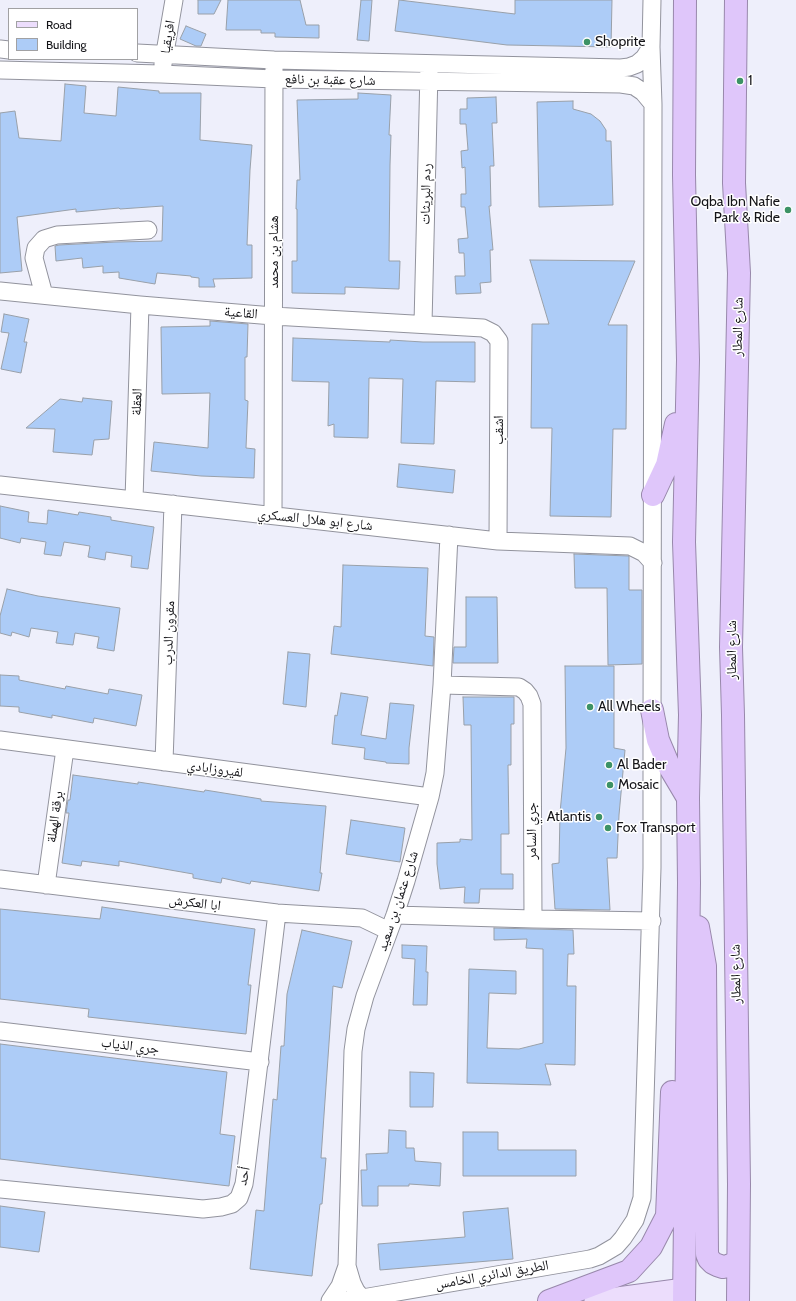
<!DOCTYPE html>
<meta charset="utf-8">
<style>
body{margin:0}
#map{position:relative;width:796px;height:1301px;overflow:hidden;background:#eeeffb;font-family:Cabin,sans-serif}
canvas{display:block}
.legend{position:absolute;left:8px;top:8px;width:130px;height:52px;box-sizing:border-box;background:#fff;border:1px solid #a1a1a3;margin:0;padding:5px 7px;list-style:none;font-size:12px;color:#141418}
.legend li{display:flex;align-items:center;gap:8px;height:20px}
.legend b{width:20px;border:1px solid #a1a1a3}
</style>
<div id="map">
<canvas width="796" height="1301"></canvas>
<ul class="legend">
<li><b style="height:5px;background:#ecddfc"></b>Road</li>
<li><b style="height:11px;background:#adccf7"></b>Building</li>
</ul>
</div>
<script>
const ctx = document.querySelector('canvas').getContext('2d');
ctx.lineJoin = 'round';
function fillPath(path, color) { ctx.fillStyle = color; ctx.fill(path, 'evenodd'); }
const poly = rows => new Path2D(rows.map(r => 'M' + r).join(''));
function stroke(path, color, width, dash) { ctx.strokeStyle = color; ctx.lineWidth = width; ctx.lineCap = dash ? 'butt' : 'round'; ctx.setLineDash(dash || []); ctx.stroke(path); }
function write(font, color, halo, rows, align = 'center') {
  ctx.font = font + ' Cabin,"Noto Naskh Arabic",sans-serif'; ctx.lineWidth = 3; ctx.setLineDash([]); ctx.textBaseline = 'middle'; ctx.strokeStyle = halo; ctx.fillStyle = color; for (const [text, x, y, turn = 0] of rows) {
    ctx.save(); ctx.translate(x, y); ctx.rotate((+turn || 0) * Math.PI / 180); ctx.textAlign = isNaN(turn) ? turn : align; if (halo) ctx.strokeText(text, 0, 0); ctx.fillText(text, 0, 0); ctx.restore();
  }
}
const building = poly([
 [198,0,221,0,214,14,198,14,198,0],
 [228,0,300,0,306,25,319,25,319,38,275,37,275,33,261,33,261,30,226,30,228,0],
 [361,0,372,0,369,41,357,40,361,0],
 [399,0,515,14,515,0,612,0,611,47,507,45,395,31,399,0],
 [186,26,206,34,201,46,196,46,180,39,186,26],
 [65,84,86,86,84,113,116,116,118,87,159,91,159,93,201,93,200,140,252,145,250,170,247,245,252,245,252,278,213,279,215,287,199,287,199,278,191,277,191,276,157,273,155,284,119,278,119,272,103,273,103,266,83,268,82,258,56,261,55,246,59,245,116,242,162,241,163,206,120,209,119,208,76,212,76,209,17,217,22,271,0,273,0,113,15,111,19,138,61,141,65,84],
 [358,93,391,95,389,135,391,135,390,165,389,261,400,261,399,289,345,287,345,294,292,293,292,261,297,261,297,209,296,209,297,180,300,180,297,100,358,99,358,93],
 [496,97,497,123,492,123,494,166,490,166,491,206,489,206,493,250,490,250,491,282,480,283,481,293,456,294,455,276,465,276,464,253,459,253,458,239,468,238,465,207,461,207,461,194,466,194,465,167,462,168,461,151,468,150,466,124,460,124,460,109,467,109,467,98,496,97],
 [573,101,573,109,591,114,600,121,606,130,606,141,611,141,613,205,539,207,537,102,573,101],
 [530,260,635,261,608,325,627,325,626,429,613,429,611,517,550,516,552,428,531,428,532,324,549,324,530,260],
 [4,314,29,319,24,342,27,342,21,373,1,369,9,333,1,332,4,314],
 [210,321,248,324,247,357,245,357,245,400,248,401,246,448,255,449,254,478,201,476,151,471,154,442,208,448,210,393,162,394,161,327,210,326,210,321],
 [293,338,390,342,390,340,423,342,475,342,475,382,436,381,434,444,401,443,403,379,369,378,368,438,334,437,334,424,328,426,329,382,292,381,293,338],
 [83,398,112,401,109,439,94,440,92,455,53,452,55,429,26,428,60,399,82,402,83,398],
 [399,464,455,470,453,493,397,487,399,464],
 [0,506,29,512,28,522,47,524,48,510,78,515,79,512,111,517,111,520,154,527,148,569,131,567,132,556,106,552,105,560,88,557,90,546,64,542,61,556,44,554,46,542,21,538,20,543,0,538,0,506],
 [574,554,629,556,629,590,642,590,642,664,608,665,607,588,575,588,574,554],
 [343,565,428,568,425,636,434,637,433,666,331,654,334,626,341,627,343,565],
 [7,589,38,596,120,608,114,651,97,648,99,637,75,633,73,645,56,643,58,632,31,628,29,637,12,632,11,636,0,633,0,616,7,589],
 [466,597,497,597,498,663,453,663,454,647,466,647,466,597],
 [288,652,310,654,306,707,283,704,288,652],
 [565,666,614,666,614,748,625,750,619,815,617,858,607,858,610,910,555,909,552,864,559,863,560,813,566,748,565,666],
 [0,675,19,676,19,680,65,689,66,686,108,694,109,689,142,695,136,726,94,718,93,723,52,715,52,718,19,712,19,707,0,706,0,675],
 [341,693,368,697,361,735,386,739,390,703,414,705,409,748,409,764,386,763,386,762,364,759,365,748,332,744,335,715,337,716,341,693],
 [463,697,514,697,514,724,511,724,511,765,508,765,509,834,501,834,501,874,513,874,513,889,480,889,479,903,464,903,465,887,440,889,437,864,437,843,460,842,460,839,472,840,471,725,464,725,463,697],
 [73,775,138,784,138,782,204,792,205,790,261,799,261,801,326,806,320,873,322,873,319,891,251,881,250,884,222,878,221,883,193,878,193,874,119,861,119,866,82,861,81,866,62,863,69,813,66,813,68,800,70,800,73,775],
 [351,820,405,828,400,862,346,854,351,820],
 [102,907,255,929,248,985,251,985,246,1034,88,1017,89,1009,0,999,0,909,100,919,102,907],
 [494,928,573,930,574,954,568,954,567,986,576,986,575,1065,545,1064,551,1085,467,1083,469,969,516,971,516,994,489,993,487,1048,519,1049,543,1043,543,949,526,948,527,939,494,940,494,928],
 [302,930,352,941,342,988,333,986,321,1158,326,1158,322,1204,320,1204,312,1276,250,1269,256,1210,264,1211,273,1099,277,1100,281,1046,284,1046,287,994,302,930],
 [402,945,427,946,426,972,428,972,427,1005,413,1005,415,959,402,958,402,945],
 [0,1044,227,1072,220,1134,235,1136,229,1186,0,1159,0,1044],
 [410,1072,434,1073,433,1107,410,1107,410,1072],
 [389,1130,406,1131,406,1148,414,1148,415,1161,441,1163,440,1186,409,1184,409,1186,378,1186,378,1206,362,1206,361,1170,367,1170,366,1154,388,1153,389,1130],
 [463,1132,498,1132,498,1150,576,1150,576,1176,463,1176,463,1132],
 [0,1206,45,1212,39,1252,0,1247,0,1206],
 [508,1208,513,1259,380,1270,378,1244,465,1237,463,1212,508,1208]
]);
fillPath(building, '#adccf7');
stroke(building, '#99a0a9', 1);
const minor = poly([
 [0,49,9,50],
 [137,53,274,60,621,68,629,67,637,64,644,58,651,47],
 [163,64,174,0],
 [0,70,161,74,274,79,621,84,634,86,643,92,653,104],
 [0,291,140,305,273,316,483,328,493,333,499,341,498,541],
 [44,295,34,258,36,248,44,239,57,235,148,230],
 [423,324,429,71],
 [0,485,498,541,630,546,644,553,653,563],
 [134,500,140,305],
 [273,515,274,68],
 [442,685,519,687,525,691,529,696,532,704,533,919],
 [0,740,430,797],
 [164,762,173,504],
 [0,879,277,913,362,918,389,931],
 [46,885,65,749],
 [395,915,533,919,652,921],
 [0,1031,260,1062],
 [0,1189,203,1209,221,1207,232,1204,239,1198,244,1184,246,1170,277,913],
 [330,1301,340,1286,347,1266],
 [345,1301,590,1259,599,1256,616,1246,623,1238,635,1220,642,1198,652,868,652,731,653,104,651,47,652,0],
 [364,1301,356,1291,352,1283,347,1266,353,1051,356,1029,365,996,395,915,406,881,430,797,435,773,442,685,449,535]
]);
const major = poly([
 [595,1301,684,1289]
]);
const highway = poly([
 [736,0,734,183,739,273,731,647,733,715,739,1184,738,1301],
 [653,495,667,465,676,424],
 [652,710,658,740,669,766,688,798],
 [698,927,705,966,707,1254,709,1259,713,1263,717,1265,723,1267,728,1266,733,1264,738,1259],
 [549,1301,629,1271,651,1247,667,1216,672,1092],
 [684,1301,689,883,688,798,690,715,684,542,688,360,684,175,685,0]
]);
stroke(minor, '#92939d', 19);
stroke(major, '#9888ab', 23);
stroke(highway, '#9888ab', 24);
stroke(minor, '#fff', 17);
stroke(major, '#ecddfc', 21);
stroke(highway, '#dfc6fa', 22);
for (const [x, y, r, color] of [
 [587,42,4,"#3c9265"],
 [740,81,4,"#3c9265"],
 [788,210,4,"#3c9265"],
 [590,707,4,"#3c9265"],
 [609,765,4,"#3c9265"],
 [610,785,4,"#3c9265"],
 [599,817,4,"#3c9265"],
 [608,828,4,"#3c9265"]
]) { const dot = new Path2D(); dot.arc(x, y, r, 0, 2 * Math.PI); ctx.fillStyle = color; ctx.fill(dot); stroke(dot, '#fff', 1.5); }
write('14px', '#141418', '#fff', [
 ["افريقيا",168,37,-81],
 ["شارع عقبة بن نافع",330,80,1],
 ["ردم البريثات",426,194,-89],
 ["هشام بن محمد",274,252,-90],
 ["القاعية",241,313,5],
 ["شارع المطار",738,327,-89],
 ["العقلة",137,402,-88],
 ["اشقب",499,430,-90],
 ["شارع ابو هلال العسكري",315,520,6],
 ["مقرون الدرب",169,633,-88],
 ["شارع المطار",732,650,-90],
 ["لفيروزابادي",215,769,8],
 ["برقة الهملة",55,817,-82],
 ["جري السامر",532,831,-90],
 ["شارع عثمان بن سعيد",398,901,-72],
 ["ابا العكرش",195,903,7],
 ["شارع المطار",736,974,-91],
 ["جري الذياب",130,1046,7],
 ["أحد",244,1176,-78],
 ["الطريق الدائري الخامس",492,1275,-10]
]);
write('14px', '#141418', '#fff', [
 ["Shoprite",595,42],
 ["1",748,81],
 ["Oqba Ibn Nafie",780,202,"right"],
 ["Park & Ride",780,218,"right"],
 ["All Wheels",598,707],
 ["Al Bader",617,765],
 ["Mosaic",618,785],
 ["Atlantis",591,817,"right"],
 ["Fox Transport",616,828]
], 'left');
</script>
